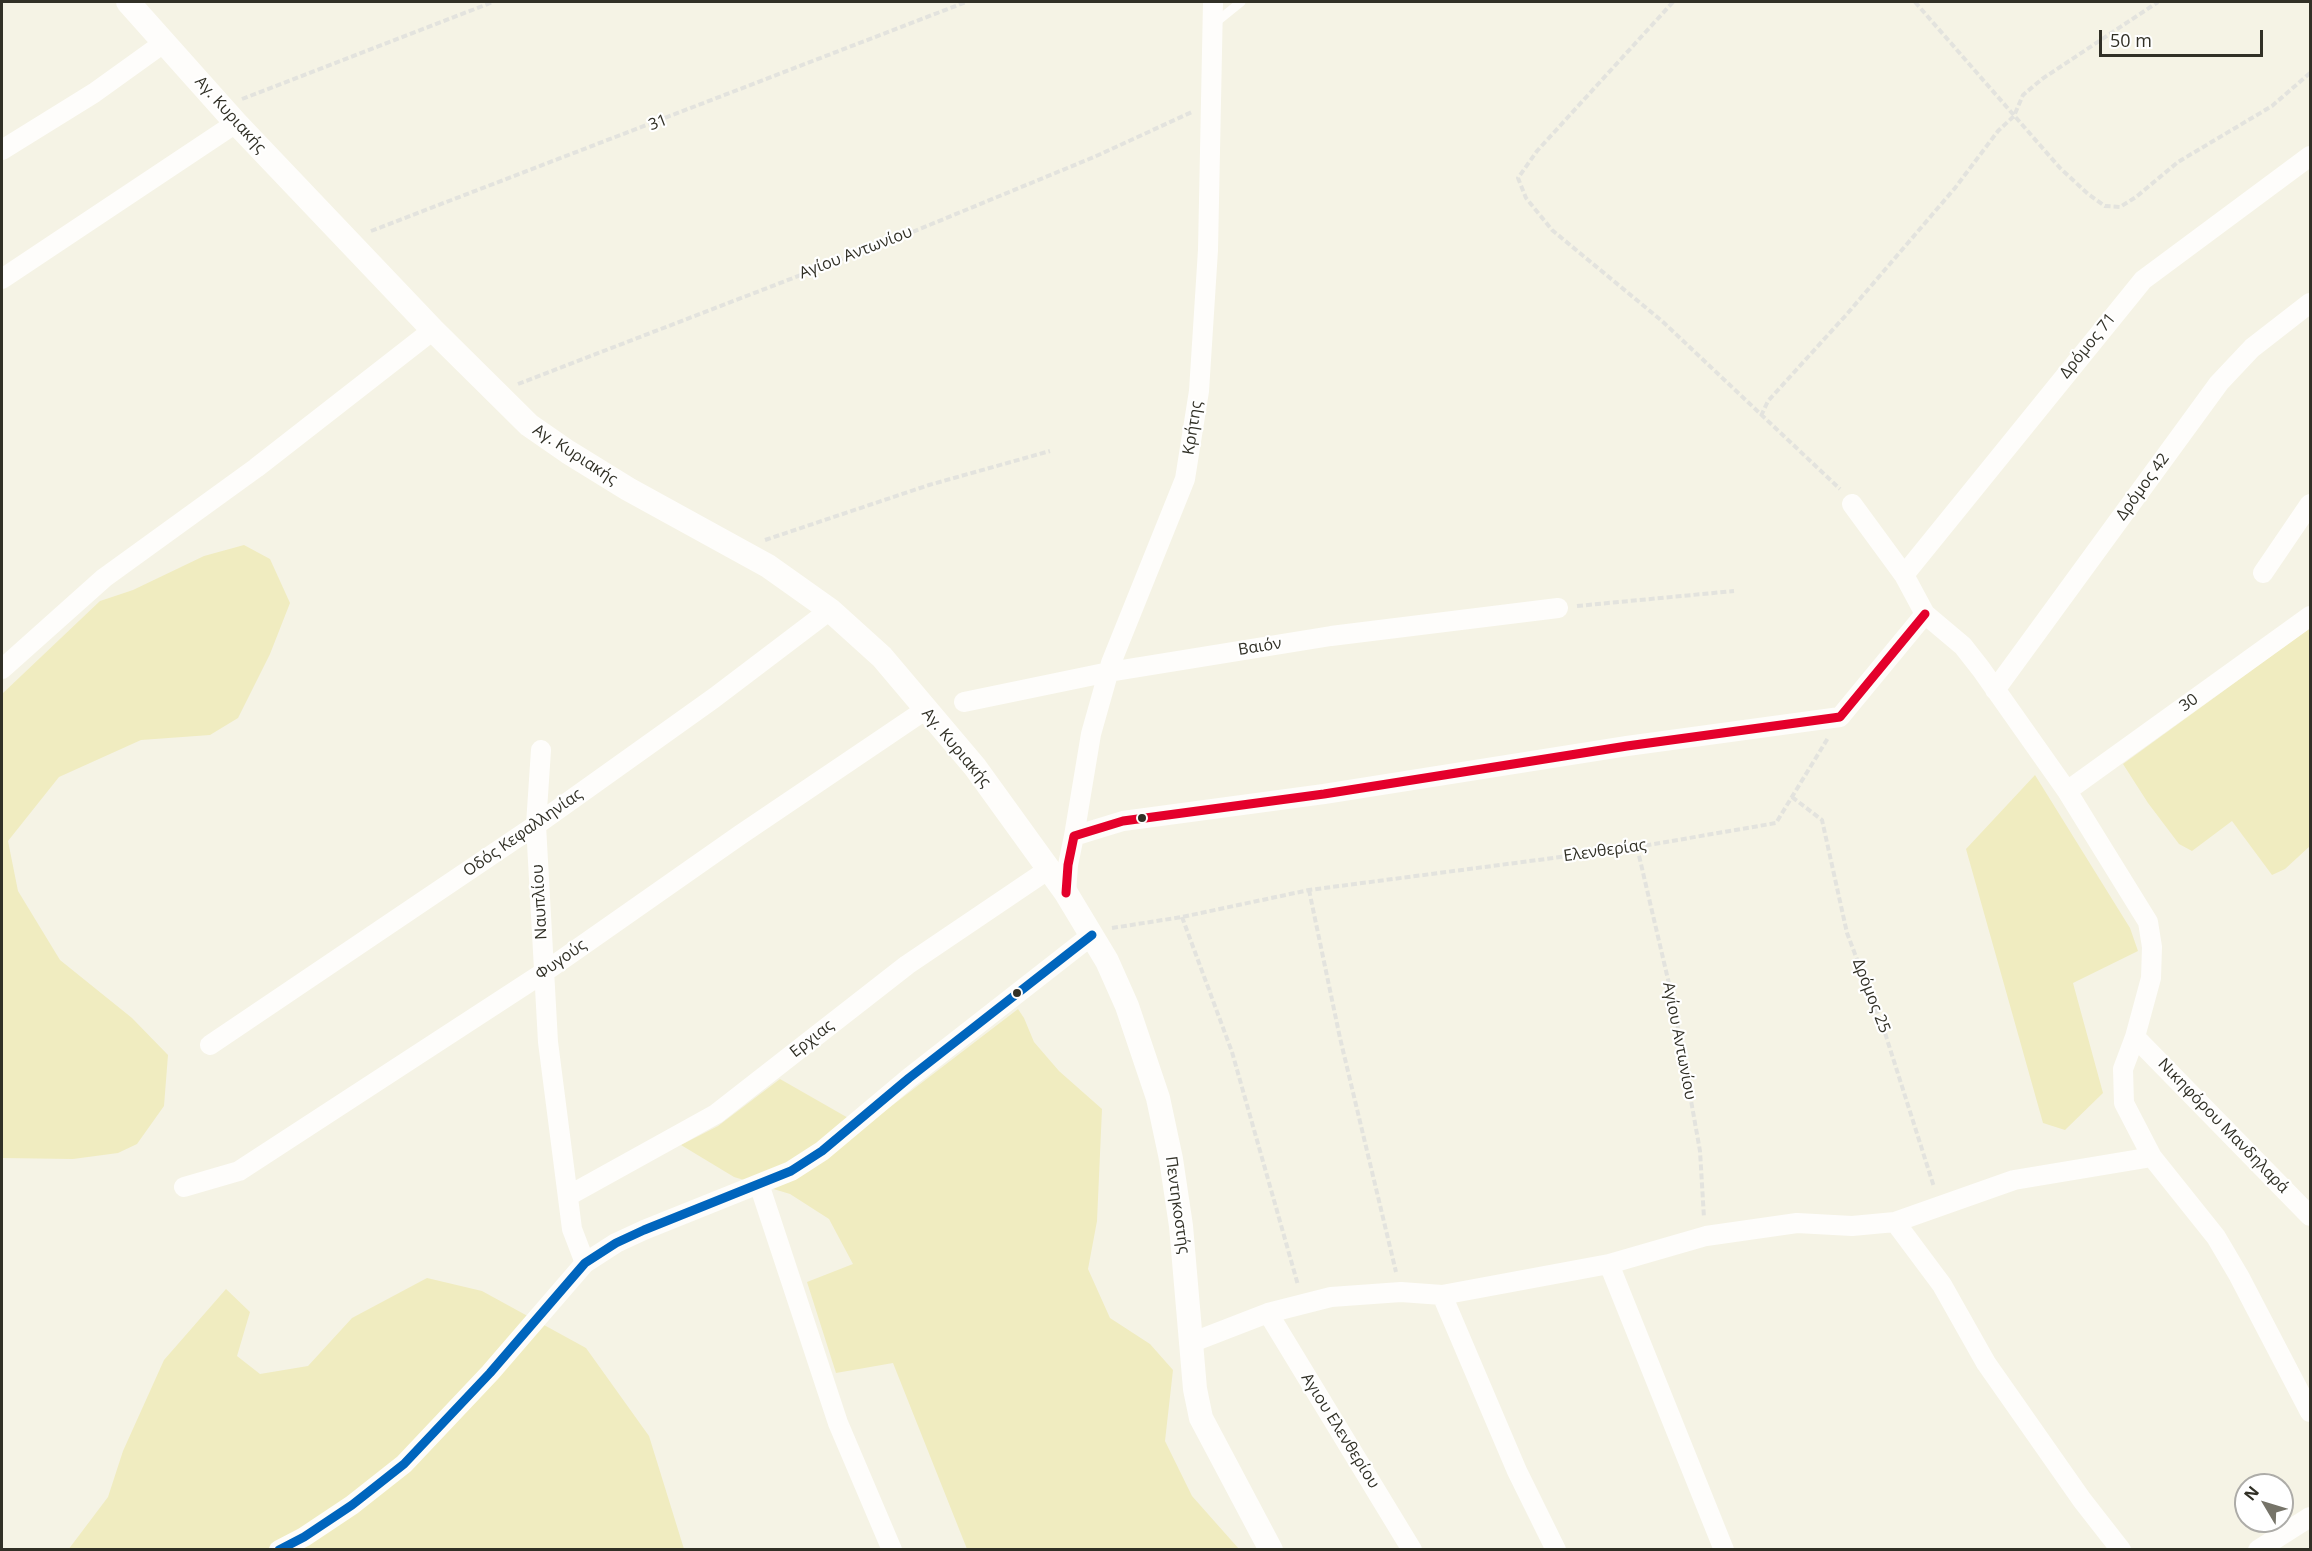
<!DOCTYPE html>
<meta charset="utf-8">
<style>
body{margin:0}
#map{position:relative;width:2312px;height:1551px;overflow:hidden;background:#f5f3e5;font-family:"Open Sans",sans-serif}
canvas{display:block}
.frame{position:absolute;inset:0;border:3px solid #313026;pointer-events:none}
.north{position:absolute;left:2234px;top:1473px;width:60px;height:60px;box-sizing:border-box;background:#fff;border:2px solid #adaca8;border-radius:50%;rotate:308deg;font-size:16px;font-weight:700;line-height:24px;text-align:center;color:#313026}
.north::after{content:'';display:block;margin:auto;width:21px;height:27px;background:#767469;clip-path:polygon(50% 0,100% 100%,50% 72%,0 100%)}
.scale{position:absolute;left:2099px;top:30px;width:164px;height:27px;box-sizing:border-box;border:3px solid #313026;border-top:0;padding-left:8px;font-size:18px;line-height:21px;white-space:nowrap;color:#313026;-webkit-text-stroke:4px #fff;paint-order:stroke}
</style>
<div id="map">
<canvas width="2312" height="1551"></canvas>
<div class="frame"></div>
<div class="north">N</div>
<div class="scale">50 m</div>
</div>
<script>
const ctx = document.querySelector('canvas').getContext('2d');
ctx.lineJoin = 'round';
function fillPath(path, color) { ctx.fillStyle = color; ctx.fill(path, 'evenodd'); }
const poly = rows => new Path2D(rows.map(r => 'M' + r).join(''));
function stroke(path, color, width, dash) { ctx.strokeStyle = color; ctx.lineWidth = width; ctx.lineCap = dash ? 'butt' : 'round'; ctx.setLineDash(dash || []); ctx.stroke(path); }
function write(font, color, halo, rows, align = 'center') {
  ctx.font = font + ' "Open Sans",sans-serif'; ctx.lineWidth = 4.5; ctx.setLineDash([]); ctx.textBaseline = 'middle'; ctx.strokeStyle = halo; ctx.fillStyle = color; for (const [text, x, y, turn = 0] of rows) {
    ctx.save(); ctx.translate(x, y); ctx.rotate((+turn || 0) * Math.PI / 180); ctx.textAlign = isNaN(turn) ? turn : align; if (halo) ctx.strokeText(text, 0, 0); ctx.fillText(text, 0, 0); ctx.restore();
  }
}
fillPath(poly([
 [244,545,270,559,290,603,270,654,238,718,210,735,141,740,59,777,8,841,18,891,60,960,132,1018,168,1055,164,1106,137,1144,118,1153,73,1159,2,1158,2,694,100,601,133,590,204,556],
 [2310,628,2310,846,2285,869,2272,875,2232,821,2192,851,2179,844,2148,803,2123,764],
 [2035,775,2130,928,2138,951,2073,983,2103,1093,2065,1130,2043,1123,1966,849],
 [1018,1009,1024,1018,1034,1042,1059,1071,1102,1109,1097,1221,1088,1269,1110,1318,1150,1344,1173,1370,1165,1441,1192,1496,1239,1549,967,1549,893,1363,836,1373,807,1282,853,1264,829,1219,790,1194,734,1177,681,1145,718,1126,780,1079,864,1127],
 [427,1278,482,1291,586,1348,649,1436,684,1549,68,1550,108,1497,123,1451,164,1360,226,1289,250,1312,237,1356,260,1374,308,1366,352,1318]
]), '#f0ecc0');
stroke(poly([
 [1673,2,1537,151,1518,178,1526,198,1552,230,1662,321,1840,489],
 [1915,2,2060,168,2088,194,2105,206,2120,207,2136,197,2178,162,2272,106,2310,73],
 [242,99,493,2],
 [371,231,966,2],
 [518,384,910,233,1094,157,1192,112],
 [1761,416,1768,401,1847,314,1955,188,1998,131,2014,116,2023,95,2042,79,2158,2],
 [765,540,929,485,1050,451],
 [1577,606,1734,591],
 [1792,797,1822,820,1847,933,1885,1033,1934,1187],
 [1637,847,1674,1005,1700,1151,1704,1218],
 [1309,890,1340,1038,1396,1272],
 [1182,917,1232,1052,1298,1285],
 [1112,928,1182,917,1309,890,1637,847,1776,823,1828,738]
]), '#e3e3de', 4, [6, 3]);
stroke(poly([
 [1215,23,1241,2]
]), '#fefdfb', 9);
stroke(poly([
 [2,150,94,93,165,42],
 [2,279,236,123],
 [1852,504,1904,575,1925,614,1963,646,1981,669,2067,791,2148,922,2152,947,2151,978,2135,1037,2123,1069,2124,1103,2152,1157,2216,1237,2239,1276,2310,1412],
 [2263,573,2310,504],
 [1904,575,2143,280,2310,156],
 [2,669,104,578,256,468,433,330],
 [1995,690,2219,383,2252,348,2310,303],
 [964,702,1109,672,1331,636,1558,608],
 [541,750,536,825,548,1042,572,1229,585,1263],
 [2067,791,2310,616],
 [1074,836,1091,734,1111,663,1185,479,1199,391,1208,250,1213,2],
 [1066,893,1068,865,1074,836,1123,821,1324,794,1627,746,1840,717,1925,614],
 [2135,1037,2310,1216],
 [210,1045,536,825,714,698,830,610],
 [759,1184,838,1423,892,1550],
 [184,1187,239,1171,543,973,740,835,925,710],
 [568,1196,716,1114,907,965,1049,869],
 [1895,1222,1942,1285,1986,1363,2082,1500,2121,1550],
 [1609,1264,1724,1550],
 [1442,1295,1517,1471,1556,1550],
 [1268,1313,1412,1550],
 [1193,1342,1268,1313,1331,1297,1401,1292,1442,1295,1609,1264,1706,1236,1797,1223,1852,1226,1895,1222,2014,1180,2152,1157],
 [279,1550,304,1537,352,1505,404,1464,490,1373,585,1263,616,1243,644,1230,791,1171,822,1151,909,1078,1092,935],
 [2258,1550,2310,1517]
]), '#fefdfb', 20);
stroke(poly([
 [128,2,236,123,433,330,529,425,568,452,628,489,768,566,830,610,882,657,975,767,1066,893,1107,961,1127,1006,1158,1098,1171,1159,1181,1226,1195,1389,1201,1418,1271,1550]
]), '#fefdfb', 24);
stroke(poly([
 [1066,893,1068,865,1074,836,1123,821,1324,794,1627,746,1840,717,1925,614]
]), '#e4002b', 9);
stroke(poly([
 [279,1550,304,1537,352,1505,404,1464,490,1373,585,1263,616,1243,644,1230,791,1171,822,1151,909,1078,1092,935]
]), '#0065bd', 9);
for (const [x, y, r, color] of [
 [1142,818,5,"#313026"],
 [1017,993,5,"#313026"]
]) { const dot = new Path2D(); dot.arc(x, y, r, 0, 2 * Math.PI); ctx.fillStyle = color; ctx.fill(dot); stroke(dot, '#fff', 2); }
write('16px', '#313026', '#fff', [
 ["Αγ. Κυριακής",230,115,48],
 ["31",658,123,-21],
 ["Αγίου Αντωνίου",856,253,-21],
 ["Δρόμος 71",2088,346,-51],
 ["Κρήτης",1193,428,-81],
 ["Αγ. Κυριακής",575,455,33],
 ["Δρόμος 42",2143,487,-54],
 ["Βαιόν",1260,647,-9],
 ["30",2189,703,-36],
 ["Αγ. Κυριακής",956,748,50],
 ["Οδός Κεφαλληνίας",523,833,-35],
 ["Ελενθερίας",1605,851,-8],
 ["Ναυπλίου",540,902,-93],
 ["Φυγούς",561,960,-35],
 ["Δρόμος 25",1871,996,69],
 ["Ερχιας",812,1039,-38],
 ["Αγίου Αντωνίου",1679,1041,79],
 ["Νικηφόρου Μανδηλαρά",2223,1126,46],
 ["Πεντηκοστής",1177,1205,82],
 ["Αγιου Ελενθερίου",1340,1431,58]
]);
</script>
